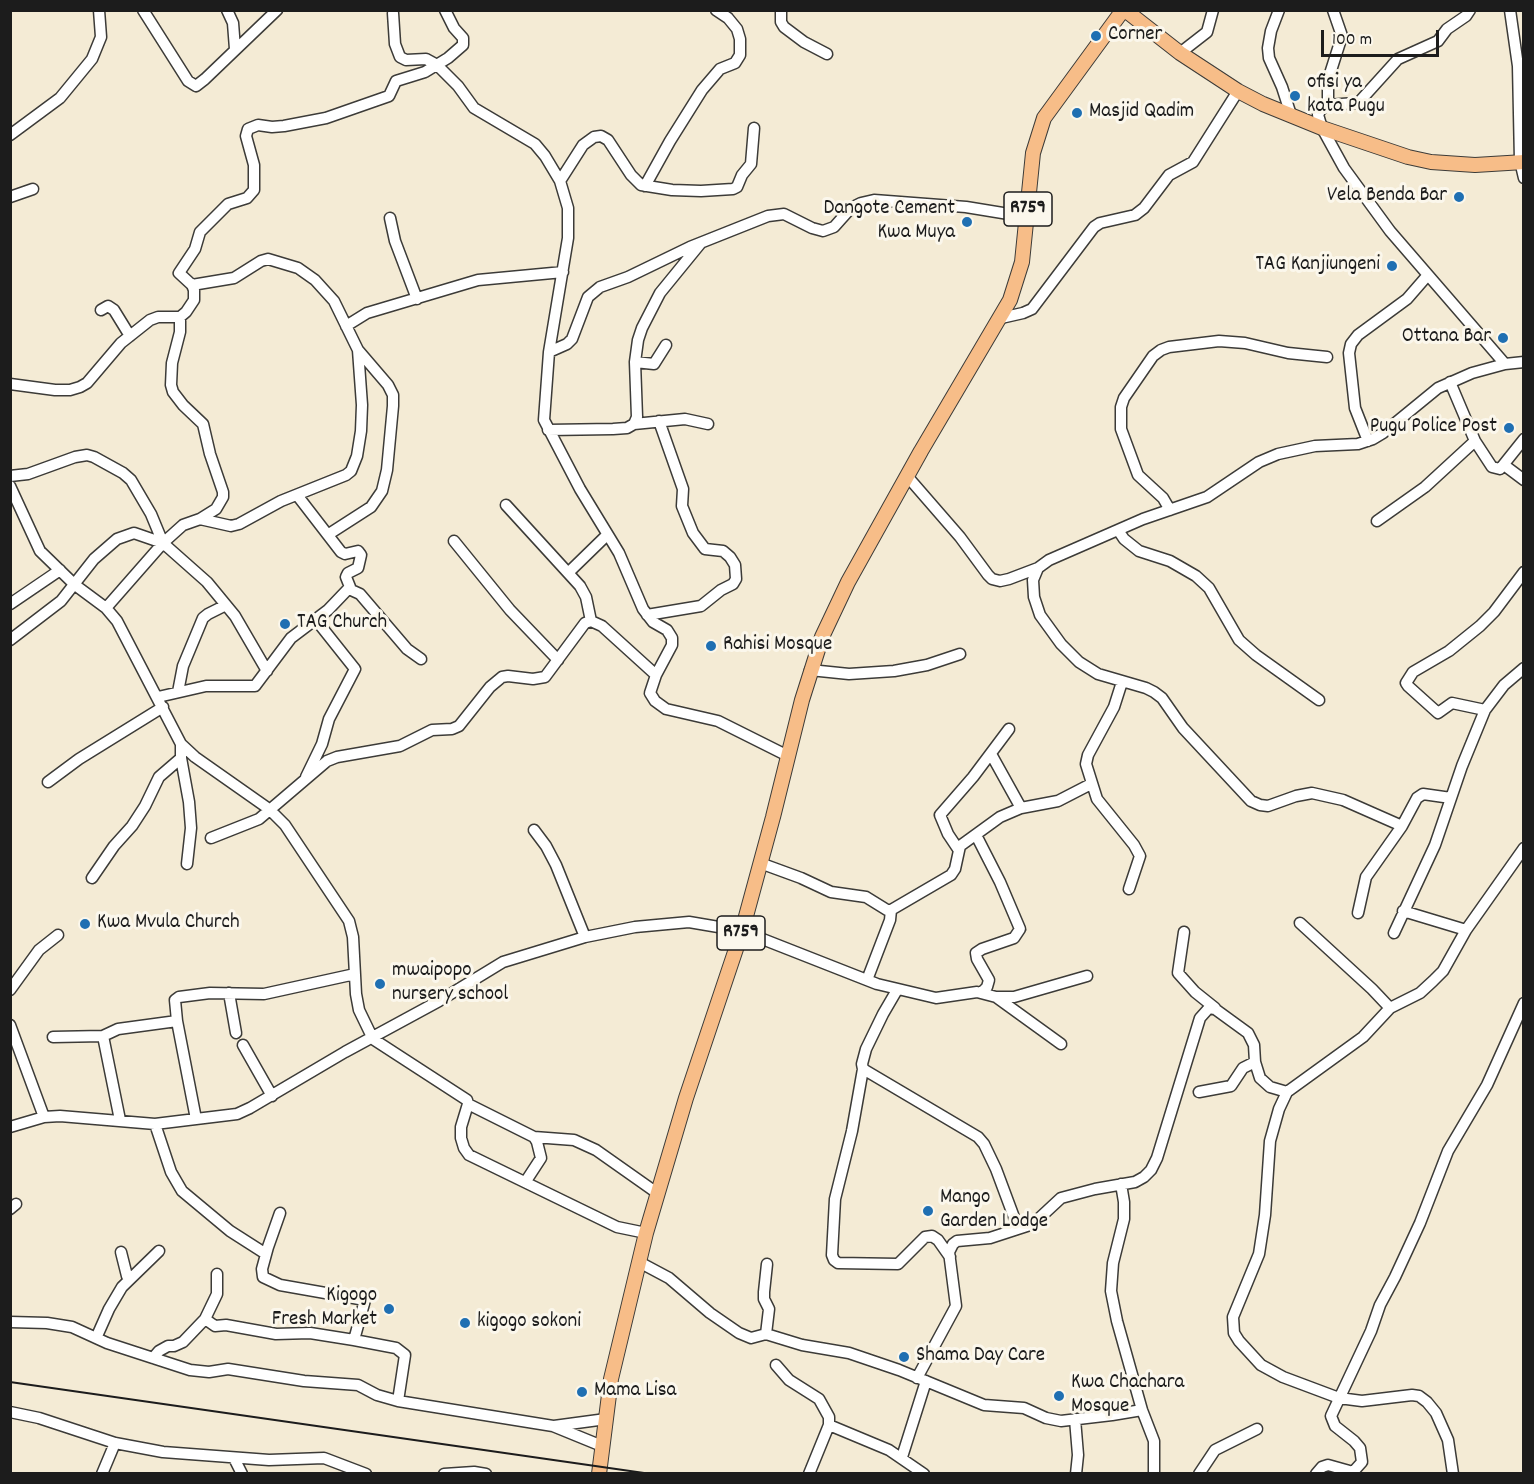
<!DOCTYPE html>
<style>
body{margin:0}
#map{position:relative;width:1534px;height:1484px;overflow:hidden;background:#f4ebd5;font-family:Dekko,sans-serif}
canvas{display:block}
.frame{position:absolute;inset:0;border:12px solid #1c1c1c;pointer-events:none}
.scale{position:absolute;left:1321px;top:30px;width:118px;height:27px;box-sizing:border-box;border:3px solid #1c1c1c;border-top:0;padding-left:8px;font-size:18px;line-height:21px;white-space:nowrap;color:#1c1c1c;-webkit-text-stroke:4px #fbf7ec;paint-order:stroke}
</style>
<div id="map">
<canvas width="1534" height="1484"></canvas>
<div class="frame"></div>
<div class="scale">100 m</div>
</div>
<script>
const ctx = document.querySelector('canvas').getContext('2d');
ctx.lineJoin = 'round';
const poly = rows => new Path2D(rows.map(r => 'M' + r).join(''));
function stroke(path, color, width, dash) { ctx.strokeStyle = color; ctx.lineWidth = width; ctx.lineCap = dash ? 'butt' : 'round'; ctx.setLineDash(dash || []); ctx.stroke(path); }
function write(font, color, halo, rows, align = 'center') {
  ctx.font = font + ' Dekko,sans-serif'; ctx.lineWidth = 6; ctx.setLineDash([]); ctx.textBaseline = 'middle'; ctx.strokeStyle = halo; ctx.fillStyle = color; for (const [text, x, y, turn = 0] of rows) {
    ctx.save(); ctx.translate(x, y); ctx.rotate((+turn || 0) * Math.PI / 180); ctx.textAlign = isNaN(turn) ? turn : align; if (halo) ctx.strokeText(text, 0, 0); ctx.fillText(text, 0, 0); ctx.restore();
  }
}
const minor = poly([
 [143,10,188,81,196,86,205,79,277,10],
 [227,10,233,23,235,49],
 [781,10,781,22,784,27,804,42,827,54],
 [1279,10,1271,31,1268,48,1269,58,1282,87,1291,115],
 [1470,10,1466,16,1447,29,1438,41,1398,59,1360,101,1355,103,1328,105,1321,109,1318,115,1322,128,1344,168,1390,231,1505,364],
 [1510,10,1518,66,1520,161,1524,178],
 [393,13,395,44,400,57,406,60,426,59,437,65,458,86,474,108,535,144,545,156,560,181,568,208,568,238,549,352,544,420,580,489,619,553,643,609,653,622,667,630,672,638,672,645,656,675,650,693,655,701,666,709,718,721,788,756],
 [1180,53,1207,32,1213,10],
 [1328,105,1328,80,1342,36,1333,10],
 [10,135,60,98,92,59,101,37,99,10],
 [560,181,583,145,594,137,601,136,608,140,631,175,641,185,672,190,701,191,733,189,737,187,742,175,751,164,754,128],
 [645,186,670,141,702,90,720,69,735,63,740,55,740,39,737,29,728,18,716,10],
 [10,197,33,189],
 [390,218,395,241,417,299],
 [192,285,234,278,261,261,268,259,298,268,315,280,334,301,358,350,388,385,393,395,393,406,387,470,382,491,371,507,329,534],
 [101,310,108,306,114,310,130,336],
 [180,317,180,332,172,363,171,385,173,392,183,405,203,424,210,454,223,492,223,497,216,509,200,519],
 [1001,318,1023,313,1032,309,1094,227,1100,223,1135,215,1144,208,1169,175,1193,162,1238,91],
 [346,326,367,313,478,280,563,272],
 [549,352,567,344,572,339,588,297,600,287,628,277,690,247,768,216,784,214,812,228,823,231,834,227,851,208,861,203,874,200,966,207,1027,217],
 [635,362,654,364,666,345],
 [1450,382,1475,441,1492,467,1500,469,1524,439],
 [10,384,55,390,70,390,80,387,87,383,121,343,150,320,158,317,180,317,186,312,194,300,194,290,192,285,179,273,195,249,200,232,228,204,247,198,254,190,254,165,246,136,248,129,258,125,272,127,284,126,326,118,389,96,396,81,425,72,448,58,463,45,463,38,454,28,445,10],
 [634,424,685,419,708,424],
 [548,430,613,429,627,428,634,424,637,417,635,362,638,340,642,328,660,293,700,244],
 [1368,441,1355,408,1349,353,1351,344,1358,335,1407,299,1427,276],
 [1504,465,1524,480],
 [10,476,28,474,75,457,87,455,94,457,123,473,131,480,151,514,163,543],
 [907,476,960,537,988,575,992,579,1000,581,1009,579,1038,568],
 [10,486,40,551,75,585,106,608,117,621,181,744,195,757,269,809,285,825,349,921,353,937,356,994,359,1010,373,1039,467,1100,468,1104,461,1127,461,1138,464,1148,469,1155,617,1227,646,1233],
 [506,505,580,586,586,597,591,621],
 [1170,510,1163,498,1138,475,1121,429,1121,407,1124,398,1153,356,1161,350,1169,347,1219,341,1245,343,1288,353,1327,357],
 [1377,521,1425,487,1475,441],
 [1118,530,1124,539,1139,551,1170,561,1196,576,1209,588,1239,640,1256,655,1319,700],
 [454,541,510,610,558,660],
 [569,572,607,535],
 [349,589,360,594,407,649,421,659],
 [10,604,60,570],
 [106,608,163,543,183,525,200,519,231,526,239,524,281,501,346,475,351,471,357,456,361,431,362,405,358,350],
 [647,615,701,606,721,590,733,584,736,579,735,565,730,557,723,551,705,549,693,533,682,506,683,489,659,421],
 [10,640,61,601,94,559,117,539,134,533,163,543,207,582,235,616,267,671],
 [810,670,849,674,894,671,927,665,960,654],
 [1122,682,1114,707,1088,755,1086,764,1097,799,1134,845,1140,856,1129,889],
 [178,692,183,666,203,618,208,614,226,605],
 [158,697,206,686,255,686,291,638,328,610,350,587,346,577,348,573,358,568,361,555,358,551,345,554,341,552,297,495],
 [1485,710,1452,703,1438,713,1408,686,1406,683,1413,672,1449,651,1480,626,1494,612,1524,572],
 [991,754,1021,808],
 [181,758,189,802,191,828,187,864],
 [306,777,322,744,329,719,355,669,316,620],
 [48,782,79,759,163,707],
 [1402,826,1343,800,1312,793,1296,796,1268,806,1260,805,1251,801,1183,728,1162,698,1154,692,1146,688,1098,674,1079,662,1061,644,1040,615,1034,597,1033,580,1038,568,1049,560,1143,519,1207,497,1259,462,1278,454,1315,446,1358,444,1373,439,1383,433,1438,388,1472,373,1505,364,1524,362],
 [534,830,546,846,556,865,585,937],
 [976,835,1000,882,1020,929,1014,938,982,949,976,953,977,959,989,980,987,987,982,992],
 [211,838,259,819,327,761,337,757,400,746,432,730,452,729,459,726,490,687,502,677,508,676,533,679,545,677,585,623,591,621,602,626,656,675],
 [958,849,948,834,940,815,973,777,1009,729],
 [760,863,801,878,831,892,866,897,887,910,891,910,951,875,955,869,960,846,1000,817,1021,808,1058,801,1091,784],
 [92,878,114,846,132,826,145,806,159,777,181,758,181,744],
 [1403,911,1466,930],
 [1358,913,1366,877,1402,826,1417,798,1423,794,1451,798],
 [1300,923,1372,989,1390,1008],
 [1184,932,1178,973,1195,992,1215,1008],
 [1394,933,1435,845,1462,766,1485,710,1504,685,1524,668],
 [867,980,890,920,891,910],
 [10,990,39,950,58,935],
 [897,990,883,1014,866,1049,862,1064,863,1069,978,1137,984,1144,996,1169,1018,1228],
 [229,993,236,1033],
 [996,997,1061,1044],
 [177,1021,196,1119],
 [10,1025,44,1117],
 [103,1036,120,1120],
 [53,1037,103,1036,118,1029,177,1021,175,1000,179,997,210,993,264,994,355,974],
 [243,1045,272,1096],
 [863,1069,852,1131,835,1199,832,1255,834,1260,838,1263,898,1264,925,1237,932,1236,938,1240,950,1257],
 [1199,1092,1231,1086,1243,1068,1255,1062],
 [468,1104,534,1137,537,1142,541,1158,526,1181],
 [155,1124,171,1172,182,1191,230,1231,266,1254],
 [10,1127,44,1117,60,1116,155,1124,237,1114,250,1108,345,1052,439,1001,503,962,585,937,635,927,689,922,742,931,877,984,936,998,977,992,996,997,1014,997,1087,976],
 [534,1137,574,1140,596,1150,657,1193],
 [1121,1184,1124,1202,1124,1219,1113,1263,1111,1291,1117,1321,1142,1410,1154,1441,1154,1474],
 [10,1209,16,1204],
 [280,1213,268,1247,262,1269,263,1277,280,1285,365,1300,354,1340,396,1348,405,1355,398,1401],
 [121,1252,127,1276,130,1279],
 [639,1262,669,1278,710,1313,739,1333,751,1338,766,1334,802,1345,849,1353,899,1370,984,1405,1024,1408,1046,1418,1061,1421,1112,1415,1142,1410],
 [205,1319,217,1294,217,1274],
 [10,1322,47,1323,72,1327,107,1343,190,1370,209,1372,228,1369,304,1381,358,1385,377,1395,398,1401,553,1426,602,1446],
 [766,1334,769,1309,764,1299,764,1292,767,1264],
 [97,1336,109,1309,122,1287,159,1251],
 [153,1358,159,1351,168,1346,174,1346,183,1342,205,1319,215,1326,226,1325,276,1334,310,1333,354,1340],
 [776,1365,789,1380,819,1399,829,1417,829,1425,809,1474],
 [917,1378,956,1306,949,1252,953,1244,957,1241,990,1238,1033,1224,1061,1198,1095,1189,1135,1182,1144,1177,1151,1170,1157,1158,1200,1018,1209,1008,1215,1009,1248,1033,1254,1045,1255,1062,1260,1078,1270,1087,1287,1092],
 [10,1412,39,1418,115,1443,163,1452,269,1460,324,1458,366,1474],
 [1075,1419,1078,1455,1076,1474],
 [829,1425,889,1450,924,1474],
 [554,1426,606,1419],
 [902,1457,926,1381],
 [234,1458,242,1474],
 [102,1474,115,1443],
 [444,1474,474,1472,486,1474],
 [1199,1474,1215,1450,1257,1429],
 [1316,1474,1322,1467,1328,1465,1353,1472,1362,1462,1360,1448,1354,1441,1335,1426,1331,1416,1371,1331,1380,1305,1395,1277,1420,1223,1448,1151,1487,1085,1524,1003],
 [1453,1474,1448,1440,1436,1413,1427,1402,1419,1396,1412,1395,1362,1401,1339,1398,1283,1377,1261,1365,1239,1341,1234,1333,1233,1317,1259,1254,1265,1215,1270,1141,1279,1109,1287,1092,1363,1037,1390,1008,1420,993,1433,981,1443,971,1466,930,1524,848]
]);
const major = poly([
 [1125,10,1180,53,1238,91,1263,104,1322,128,1408,157,1431,162,1475,165,1524,162],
 [599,1474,611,1379,646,1233,686,1098,742,931,773,817,802,700,822,637,848,582,921,451,1010,300,1022,262,1033,153,1044,118,1123,10]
]);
stroke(minor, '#3c3b38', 13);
stroke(major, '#3c3b38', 16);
stroke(minor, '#fff', 10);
stroke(major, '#f7bd88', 14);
stroke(poly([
 [10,1382,651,1474]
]), '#1c1c1c', 2);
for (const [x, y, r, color] of [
 [1096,36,6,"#1f6fb2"],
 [1295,96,6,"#1f6fb2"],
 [1077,113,6,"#1f6fb2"],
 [1459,197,6,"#1f6fb2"],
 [967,222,6,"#1f6fb2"],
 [1392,266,6,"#1f6fb2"],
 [1503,338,6,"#1f6fb2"],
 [1509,428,6,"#1f6fb2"],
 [285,624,6,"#1f6fb2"],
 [711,646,6,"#1f6fb2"],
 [85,924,6,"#1f6fb2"],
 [380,984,6,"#1f6fb2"],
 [928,1211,6,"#1f6fb2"],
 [389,1309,6,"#1f6fb2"],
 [465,1323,6,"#1f6fb2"],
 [904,1357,6,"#1f6fb2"],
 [582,1392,6,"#1f6fb2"],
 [1059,1396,6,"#1f6fb2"]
]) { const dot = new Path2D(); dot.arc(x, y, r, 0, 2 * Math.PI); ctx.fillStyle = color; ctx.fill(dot); stroke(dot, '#fbf7ec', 2); }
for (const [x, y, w] of [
 [1028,209,48],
 [741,933,48]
]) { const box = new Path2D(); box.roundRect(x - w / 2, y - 17, w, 34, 4.5); ctx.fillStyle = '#fbf7ec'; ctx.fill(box); stroke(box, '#1c1c1c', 1.5); }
write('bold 20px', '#1c1c1c', null, [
 ["R759",1028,209],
 ["R759",741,933]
]);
write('21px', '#1c1c1c', '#fbf7ec', [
 ["Corner",1108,36],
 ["ofisi ya",1307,84],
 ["kata Pugu",1307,108],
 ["Masjid Qadim",1089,113],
 ["Vela Benda Bar",1447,197,"right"],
 ["Dangote Cement",955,210,"right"],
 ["Kwa Muya",955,234,"right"],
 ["TAG Kanjiungeni",1380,266,"right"],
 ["Ottana Bar",1491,338,"right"],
 ["Pugu Police Post",1497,428,"right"],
 ["TAG Church",297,624],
 ["Rahisi Mosque",723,646],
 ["Kwa Mvula Church",97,924],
 ["mwaipopo",392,972],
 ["nursery school",392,996],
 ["Mango",940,1199],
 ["Garden Lodge",940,1223],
 ["Kigogo",377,1297,"right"],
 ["Fresh Market",377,1321,"right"],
 ["kigogo sokoni",477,1323],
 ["Shama Day Care",916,1357],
 ["Kwa Chachara",1071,1384],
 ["Mosque",1071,1408],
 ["Mama Lisa",594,1392]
], 'left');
</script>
